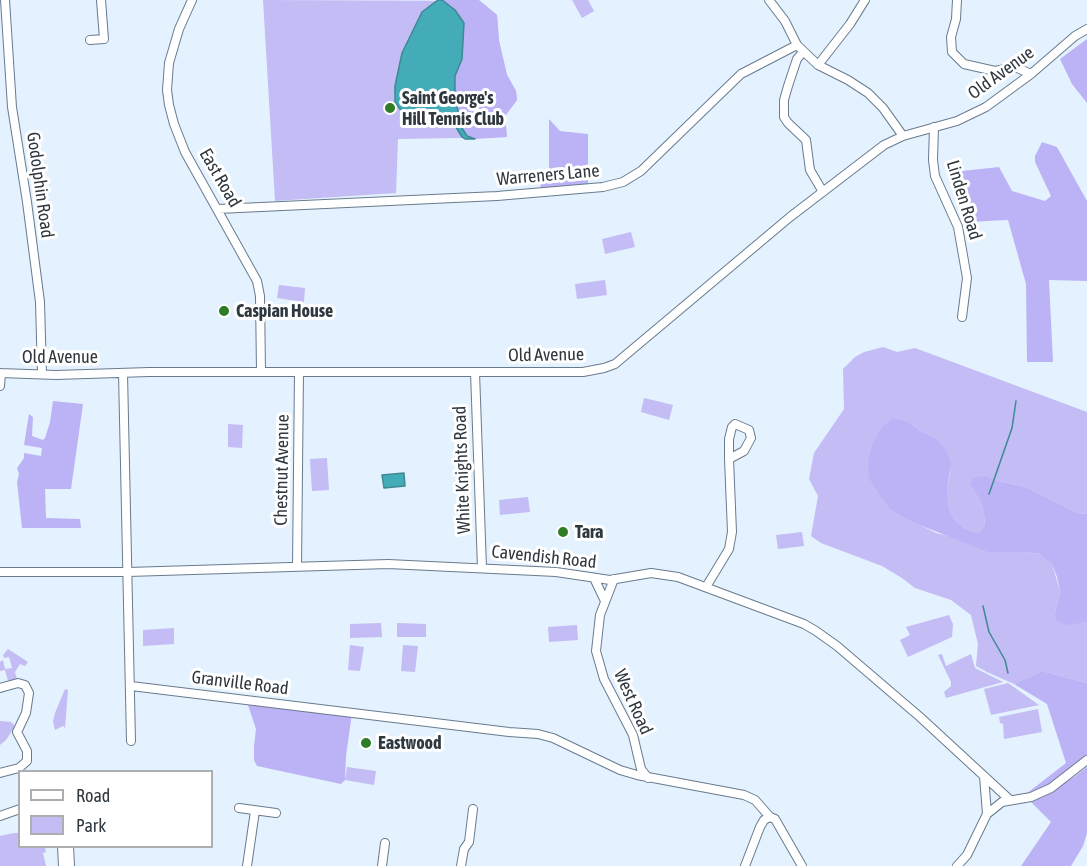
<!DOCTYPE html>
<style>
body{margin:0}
#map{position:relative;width:1087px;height:866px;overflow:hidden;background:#e4f1fe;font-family:"Asap Condensed",sans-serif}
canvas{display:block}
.legend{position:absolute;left:18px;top:770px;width:195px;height:78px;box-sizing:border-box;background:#fff;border:2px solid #acafb2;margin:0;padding:8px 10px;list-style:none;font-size:18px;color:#2f373f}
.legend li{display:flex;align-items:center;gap:12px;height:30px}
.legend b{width:30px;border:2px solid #acafb2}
</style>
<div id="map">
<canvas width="1087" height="866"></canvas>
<ul class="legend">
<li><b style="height:8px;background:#fff"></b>Road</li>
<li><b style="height:16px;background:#c3bcf5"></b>Park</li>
</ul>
</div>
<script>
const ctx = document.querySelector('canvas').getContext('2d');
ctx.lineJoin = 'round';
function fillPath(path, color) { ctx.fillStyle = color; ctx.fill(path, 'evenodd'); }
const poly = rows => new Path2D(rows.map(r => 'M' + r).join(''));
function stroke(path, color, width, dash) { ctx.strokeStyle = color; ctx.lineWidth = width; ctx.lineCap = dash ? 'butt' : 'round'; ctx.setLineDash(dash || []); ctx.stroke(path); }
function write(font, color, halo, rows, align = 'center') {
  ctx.font = font + ' "Asap Condensed",sans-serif'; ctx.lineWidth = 6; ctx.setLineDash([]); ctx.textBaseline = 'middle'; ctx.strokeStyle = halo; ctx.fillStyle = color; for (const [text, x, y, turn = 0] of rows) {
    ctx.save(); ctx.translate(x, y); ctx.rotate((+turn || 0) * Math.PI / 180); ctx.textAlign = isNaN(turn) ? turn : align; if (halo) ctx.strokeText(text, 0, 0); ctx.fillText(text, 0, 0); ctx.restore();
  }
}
fillPath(poly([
 [263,0,480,1,497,15,499,41,507,75,516,91,517,100,505,116,507,137,398,139,396,193,275,201],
 [572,0,588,0,594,11,582,18],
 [631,232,635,247,605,254,602,239],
 [605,280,607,295,577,299,575,284],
 [279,285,305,288,304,302,277,298],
 [883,347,897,352,915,348,1087,412,1087,514,1078,513,1026,487,998,481,986,476,970,485,981,502,985,519,984,527,978,533,964,528,954,519,949,508,947,489,950,472,934,437,920,431,908,421,894,418,892,511,936,533,1015,552,1027,552,1040,554,1045,557,1052,564,1060,591,1055,613,1078,623,1087,622,1087,683,1042,671,1014,684,987,672,976,666,978,644,971,615,951,600,915,588,902,578,882,566,821,543,811,536,818,496,809,479,814,453,844,409,843,369,855,357,864,352],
 [644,398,673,405,669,420,641,412],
 [228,424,243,425,242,448,228,447],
 [327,458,329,490,312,491,310,459],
 [528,497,530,512,500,515,499,500],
 [802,532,804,546,778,549,776,535],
 [949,615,953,624,952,637,908,657,900,640,910,635,906,627],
 [381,623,382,637,350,638,350,624],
 [397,623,426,624,426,637,397,637],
 [577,625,578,640,549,642,548,627],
 [174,628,174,644,143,646,143,630],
 [350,645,364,647,360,671,348,670],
 [403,645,418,646,415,672,401,671],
 [8,649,28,662,25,666,20,664,15,672,17,679,8,681,5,670,0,671,0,662,3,660,5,669,12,668,9,657,4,658,3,655],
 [942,654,946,666,971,654,975,668,1003,682,946,698,944,692,951,686,951,682,938,655],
 [1008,683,1039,705,991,715,984,689],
 [65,689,68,690,65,728,63,726,55,730,53,721,55,713],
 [1038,709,1042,732,1004,739,1003,724,1000,723,999,717],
 [0,721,11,722,15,726,6,740,0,745],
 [347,767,376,771,374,785,345,780],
 [14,833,19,833,20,846,45,847,46,852,43,853,46,866,0,866,0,836]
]), '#c3bcf5');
fillPath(poly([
 [442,0,479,0,497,15,499,41,507,75,516,91,517,100,505,116,507,137,475,139,467,136,460,125,455,92,455,76,462,59,464,23,455,10],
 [1087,39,1087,103,1072,84,1060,59],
 [549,119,560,131,588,134,588,188,541,191,540,187,549,168],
 [1042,142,1057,147,1087,201,1087,281,1049,280,1053,362,1027,362,1026,284,1008,220,967,222,948,177,953,172,999,167,1012,191,1045,201,1051,196,1035,162,1035,156],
 [53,401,83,404,71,489,45,489,46,518,80,519,81,528,22,528,17,482,19,474,17,468,24,458,24,453,41,456,42,448,24,445,29,414,33,417,32,436,43,440,45,438,50,422],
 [894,418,908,421,920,431,934,437,946,450,951,463,947,489,949,508,954,519,964,528,978,533,984,527,985,519,981,502,970,485,972,479,977,477,986,476,998,481,1026,487,1078,513,1087,514,1087,622,1067,625,1057,621,1055,613,1060,591,1057,577,1052,564,1040,554,1027,552,988,552,917,524,892,511,881,497,869,478,868,462,873,442,883,426],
 [1042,671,1087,683,1087,755,1049,785,1026,794,1066,763,1047,704,1014,684],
 [246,699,352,713,346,756,345,780,341,784,257,766,254,760,254,746,256,729],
 [1087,767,1087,833,1083,846,1071,866,1021,866,1051,822,1031,802,1074,777]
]), '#bcb3f7');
const water = poly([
 [438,0,442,0,455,10,464,23,462,59,455,76,455,92,460,125,467,136,475,139,465,139,462,137,451,119,445,116,412,116,400,109,395,102,395,86,402,53,422,12,438,0],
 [404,473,405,486,384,488,382,475,404,473]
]);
fillPath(water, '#44acb8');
stroke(water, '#3e8994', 1.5);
stroke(poly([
 [989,494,1012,428,1016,401],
 [983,606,989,632,1005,660,1008,673]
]), '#3e8994', 1.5);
const minor = poly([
 [5,0,12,107,27,202,40,302,42,374],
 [192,0,179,29,169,63,167,90,169,105,174,124,185,152,257,281,260,296,261,372],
 [769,0,785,21,797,45],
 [957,0,956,19,951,37,952,52,964,64,995,71,1015,67,1031,74],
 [90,40,104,39,101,0],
 [803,52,797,59,788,86,784,100,784,117,788,123,806,140,810,170,823,192],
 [818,65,850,24,865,0],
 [934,127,933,160,935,176,958,227,967,278,962,317],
 [218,209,497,196,603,187,623,182,641,171,741,74,797,45,818,65,848,80,868,93,883,108,903,136],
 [475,372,482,568],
 [0,373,56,375,149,372,583,372,604,368,615,364,790,217,884,145,903,136,957,121,986,107,1031,74,1075,36,1087,29],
 [123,373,131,741],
 [0,386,1,373],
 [297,567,299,372],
 [0,572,128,572,388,564,556,572,610,580,651,573,678,577,804,624,816,631,837,646,920,717,1010,800],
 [594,578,605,601],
 [614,579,600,615,596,651,604,679,633,735,641,769,648,778],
 [706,587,729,549,732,532,729,459,729,439,732,427,735,424,749,430,751,438,744,451,729,459],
 [131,686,509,732,538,734,553,738,620,770,637,775,744,795,755,800,770,817],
 [0,688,18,683,25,685,29,693,26,713,17,732,27,751,27,761,19,768,0,773],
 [239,808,276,813],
 [987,814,1002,802,1031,797,1051,788,1087,760],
 [0,816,20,809],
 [62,846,63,866],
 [69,846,70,866],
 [247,866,255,811],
 [382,866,385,843],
 [461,866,464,849,469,842,473,809],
 [745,866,760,827,764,820,770,817,775,819,802,866],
 [957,866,967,855,987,814,984,776]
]);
stroke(minor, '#687b8e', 10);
stroke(minor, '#fff', 8);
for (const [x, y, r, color] of [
 [390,108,6,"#2e7c25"],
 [224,311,6,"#2e7c25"],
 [563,532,6,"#2e7c25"],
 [366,743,6,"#2e7c25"]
]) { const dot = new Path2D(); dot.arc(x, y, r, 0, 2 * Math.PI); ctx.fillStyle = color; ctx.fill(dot); stroke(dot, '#fff', 2); }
write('18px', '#2f373f', '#fff', [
 ["Old Avenue",1001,73,-36],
 ["Warreners Lane",548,175,-5],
 ["East Road",220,178,60],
 ["Godolphin Road",40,185,82],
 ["Linden Road",964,200,73],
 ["Old Avenue",546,355,-1],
 ["Old Avenue",60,357],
 ["Chestnut Avenue",282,470,-89],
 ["White Knights Road",462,470,-92],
 ["Cavendish Road",544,557,6],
 ["Granville Road",240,683,7],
 ["West Road",633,702,66]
]);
write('bold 18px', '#2f373f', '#fff', [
 ["Saint George's",402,98],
 ["Hill Tennis Club",402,119],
 ["Caspian House",236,311],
 ["Tara",575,532],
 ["Eastwood",378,743]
], 'left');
</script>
